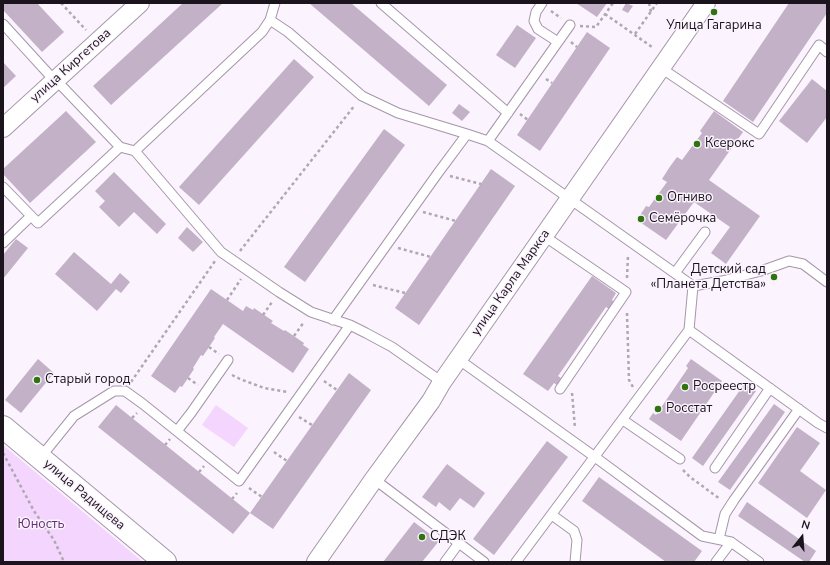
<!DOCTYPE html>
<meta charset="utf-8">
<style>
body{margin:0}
#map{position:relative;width:830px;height:565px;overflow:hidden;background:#fbf3fd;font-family:"Nunito Sans",sans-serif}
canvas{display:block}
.frame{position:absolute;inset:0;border:4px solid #1b141d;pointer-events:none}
.north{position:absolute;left:782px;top:517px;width:40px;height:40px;-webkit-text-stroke:3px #fbf3fd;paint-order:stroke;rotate:17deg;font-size:11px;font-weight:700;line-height:16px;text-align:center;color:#1b141d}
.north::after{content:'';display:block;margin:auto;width:14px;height:18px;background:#1b141d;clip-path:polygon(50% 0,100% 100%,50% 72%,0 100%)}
</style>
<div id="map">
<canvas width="830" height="565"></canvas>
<div class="frame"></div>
<div class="north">N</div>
</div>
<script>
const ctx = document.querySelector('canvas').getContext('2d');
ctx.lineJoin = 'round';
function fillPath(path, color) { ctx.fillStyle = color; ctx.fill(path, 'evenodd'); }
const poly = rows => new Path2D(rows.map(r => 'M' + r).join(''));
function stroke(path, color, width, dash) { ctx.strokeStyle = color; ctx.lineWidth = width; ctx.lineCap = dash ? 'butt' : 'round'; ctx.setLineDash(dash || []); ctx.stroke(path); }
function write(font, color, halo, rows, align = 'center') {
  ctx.font = font + ' "Nunito Sans",sans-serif'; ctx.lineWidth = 3; ctx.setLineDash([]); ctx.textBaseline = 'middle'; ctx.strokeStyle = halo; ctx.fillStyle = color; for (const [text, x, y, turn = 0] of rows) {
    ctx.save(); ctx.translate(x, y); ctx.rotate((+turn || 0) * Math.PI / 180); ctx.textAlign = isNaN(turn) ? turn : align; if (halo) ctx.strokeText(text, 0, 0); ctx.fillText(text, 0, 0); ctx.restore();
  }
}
fillPath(poly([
 [216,405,248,428,234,447,202,425],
 [3,445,143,562,3,562]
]), '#f4d5fd');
fillPath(poly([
 [3,3,37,3,64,32,42,52,3,10],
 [183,3,223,3,111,105,93,86],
 [309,3,351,3,447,85,429,106],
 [576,3,607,3,597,17],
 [626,3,633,6,628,13,622,10],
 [789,3,827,3,827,13,753,122,723,101],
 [517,25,536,38,515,68,496,55],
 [587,32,610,48,540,151,517,135],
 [294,59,314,77,199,205,179,187],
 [3,62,16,76,3,88],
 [812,79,827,91,827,117,807,143,779,121],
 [459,104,470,112,462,121,452,113],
 [66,111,96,142,30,203,3,174,3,169],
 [714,111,743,132,709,180,760,216,726,264,711,253,730,227,694,202,666,240,637,220,646,206,649,207,667,182,662,179,669,168,677,157,682,160,702,133,700,131],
 [384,129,405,145,305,282,284,267],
 [491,169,515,186,419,325,395,308],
 [114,172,166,224,157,234,134,212,119,227,99,207,105,201,95,191],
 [187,227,203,242,193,252,178,238],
 [16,239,28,248,3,279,3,255],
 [74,252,111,284,120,273,130,282,121,293,116,289,97,311,55,274],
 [592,276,616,293,612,300,614,302,609,309,606,307,558,376,561,378,557,385,554,383,548,391,523,374],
 [211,289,243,311,246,306,253,310,254,308,273,321,271,323,284,331,285,330,304,343,303,345,309,349,293,373,223,324,214,337,215,338,203,356,201,355,193,368,194,369,182,387,180,386,175,393,151,376],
 [38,359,54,373,21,413,5,400],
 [691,359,722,381,681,441,649,419,653,413,656,415,688,368,686,366],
 [349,373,371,390,273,529,250,513],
 [745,383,756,391,703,466,692,458],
 [774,404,785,412,730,490,718,482],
 [116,405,250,513,233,534,98,427],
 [797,427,820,443,800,471,826,490,807,518,758,483],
 [547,441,568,457,494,555,473,539],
 [447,464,485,493,474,508,460,498,450,511,439,502,436,507,422,497],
 [599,477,702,551,694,562,666,562,582,501],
 [747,502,816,551,809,562,805,562,738,516],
 [414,522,439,541,422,562,383,562]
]), '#c3b1c8');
const service = poly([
 [381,3,508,113],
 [542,3,536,12,534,21,538,29,558,42],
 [270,20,288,32,362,96,398,113,467,134],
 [3,24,55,81],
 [661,68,759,134,819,45,827,52],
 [56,80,120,147,135,151,221,252,279,292,311,312,350,325,366,333,392,347,442,382],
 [488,141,570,25],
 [135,151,262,32,270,20,275,3],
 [3,187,38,223,120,147],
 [544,236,626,292,560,389],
 [3,243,31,216],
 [675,273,705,232],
 [333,320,438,173,467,134,488,141,693,286,722,281,761,271,789,261,803,264,827,282],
 [689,330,818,423,827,428],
 [458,359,595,457,702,536,731,542,759,562],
 [623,420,680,459],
 [177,431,191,413,228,360],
 [40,458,74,416,114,391,125,391,143,404,239,481,350,325],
 [715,468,770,388],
 [374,479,484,562],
 [552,515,574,531,577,540,575,562],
 [719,539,725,514,734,500,799,409],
 [445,562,459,543],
 [516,562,689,330,693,286],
 [716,562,731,542]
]);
const minor = poly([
 [3,128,140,3],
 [316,562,374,479,431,401,442,382,706,3]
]);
const tertiary = poly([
 [3,427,165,562]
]);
stroke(service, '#a695ab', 11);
stroke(minor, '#a695ab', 20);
stroke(tertiary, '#a695ab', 24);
stroke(poly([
 [61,3,86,30],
 [649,3,651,12],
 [551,11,561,18],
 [605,14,652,47],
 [580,26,596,27,613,3],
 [635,34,657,3],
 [571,42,577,47],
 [546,79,552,83],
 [520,114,528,120],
 [450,176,481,184],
 [423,212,456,221],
 [398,248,431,257],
 [240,251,355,105],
 [627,278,628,255],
 [373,285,405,293],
 [227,300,241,279],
 [627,313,629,380,633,387],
 [263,315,272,302],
 [294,336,304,322],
 [209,347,219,354],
 [232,375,240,379,264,388,288,392],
 [188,378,198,385],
 [324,381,337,390],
 [131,382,215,261],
 [572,393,575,428],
 [299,417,312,425],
 [132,418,137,413],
 [165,445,170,439],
 [274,452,287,461],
 [3,453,34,511,54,540,64,562],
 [683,470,690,477,720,499],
 [199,472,204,466],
 [249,488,262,497],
 [232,499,237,493]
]), '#afa8b1', 2.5, [3, 3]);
stroke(service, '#fff', 9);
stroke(minor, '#fff', 18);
stroke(tertiary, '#fff', 22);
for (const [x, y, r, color] of [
 [714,12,4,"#307412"],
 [697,144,4,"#307412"],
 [659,198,4,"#307412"],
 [641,219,4,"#307412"],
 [774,277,4,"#307412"],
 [37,380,4,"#307412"],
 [685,387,4,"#307412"],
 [658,409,4,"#307412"],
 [422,537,4,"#307412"]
]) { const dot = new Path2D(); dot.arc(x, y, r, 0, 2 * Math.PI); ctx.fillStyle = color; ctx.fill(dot); stroke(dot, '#fbf3fd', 1.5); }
write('13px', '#1b141d', '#fbf3fd', [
 ["Улица Гагарина",714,26,"center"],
 ["Ксерокс",705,144],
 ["Огниво",667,198],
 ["Семёрочка",649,219],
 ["Детский сад",766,270,"right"],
 ["«Планета Детства»",766,285,"right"],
 ["Старый город",45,380],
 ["Росреестр",693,387],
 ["Росстат",666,409],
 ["СДЭК",430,537]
], 'left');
write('13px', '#1b141d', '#fbf3fd', [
 ["улица Киргетова",71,66,-42],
 ["улица Карла Маркса",511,283,-55],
 ["улица Радищева",84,495,40]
]);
write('13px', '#643073', '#fbf3fd', [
 ["Юность",41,525]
]);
</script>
